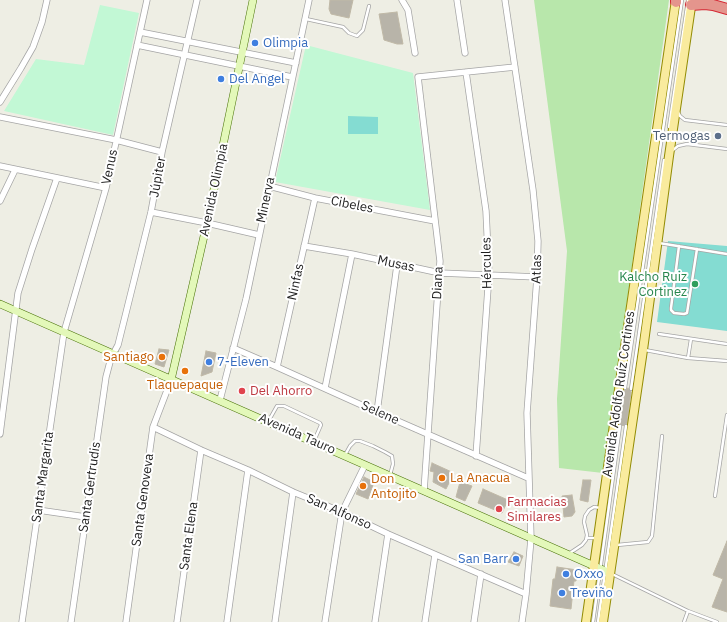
<!DOCTYPE html>
<meta charset="utf-8">
<style>
body{margin:0}
canvas{display:block;background:#eeeee4}
</style>
<canvas width="727" height="622"></canvas>
<script>
const ctx = document.querySelector('canvas').getContext('2d');
ctx.lineJoin = 'round';
function fillPath(path, color) { ctx.fillStyle = color; ctx.fill(path, 'evenodd'); }
const poly = rows => new Path2D(rows.map(r => 'M' + r).join(''));
function stroke(path, color, width, dash) { ctx.strokeStyle = color; ctx.lineWidth = width; ctx.lineCap = dash ? 'butt' : 'round'; ctx.setLineDash(dash || []); ctx.stroke(path); }
function write(font, color, halo, rows, align = 'center') {
  ctx.font = font + ' "IBM Plex Sans",sans-serif'; ctx.lineWidth = 4; ctx.setLineDash([]); ctx.textBaseline = 'middle'; ctx.strokeStyle = halo; ctx.fillStyle = color; for (const [text, x, y, turn = 0] of rows) {
    ctx.save(); ctx.translate(x, y); ctx.rotate((+turn || 0) * Math.PI / 180); ctx.textAlign = isNaN(turn) ? turn : align; if (halo) ctx.strokeText(text, 0, 0); ctx.fillText(text, 0, 0); ctx.restore();
  }
}
fillPath(poly([
 [534,0,669,0,603,473,559,468,557,399,567,251]
]), '#b8e7ab');
fillPath(poly([
 [100,5,139,13,113,135,4,111,36,59,84,65],
 [306,45,413,73,430,210,275,182]
]), '#c2f8d5');
fillPath(poly([
 [348,116,378,117,378,134,348,134],
 [668,241,727,246,727,331,657,322]
]), '#84dcd2');
const building = poly([
 [330,0,353,0,349,18,331,14,329,9,330,0],
 [397,12,403,44,397,44,384,40,379,14,397,12],
 [159,349,169,350,164,367,155,364,159,349],
 [206,351,216,353,212,372,201,376,206,351],
 [628,388,631,392,627,423,623,426,620,423,624,391,628,388],
 [432,463,454,473,446,489,433,482,434,472,430,471,432,463],
 [364,477,374,482,368,499,356,494,364,477],
 [583,480,591,480,588,502,580,500,583,480],
 [460,482,472,486,465,501,456,497,460,482],
 [483,489,508,500,502,513,478,503,483,489],
 [572,495,575,512,572,516,564,517,562,496,572,495],
 [727,541,727,612,712,607,723,579,713,575,727,541],
 [514,552,523,556,519,566,508,562,514,552],
 [557,567,577,570,576,581,574,581,571,609,550,606,553,579,555,579,557,567]
]);
fillPath(building, '#b8b4a9');
stroke(building, '#c0b9a7', 1);
const lane = poly([
 [306,19,343,27,349,33,357,36,363,30,369,6],
 [678,112,680,116,685,120,727,125],
 [669,127,688,0],
 [673,150,678,146,687,144,727,149],
 [659,243,727,254],
 [679,246,671,308,671,310,674,313,684,314,687,313,697,249],
 [659,334,727,344],
 [645,350,688,358,727,361],
 [688,358,691,339],
 [625,388,682,0],
 [631,389,664,160],
 [268,422,277,406,284,406,320,423,321,425,314,441],
 [345,455,350,446,355,441,360,441,373,446,385,452,392,456,393,464,390,475],
 [715,496,727,415],
 [587,538,596,538],
 [617,545,648,542,652,536,662,436],
 [570,553,582,545,586,540,587,535,584,522,585,516,589,510,594,507,601,508],
 [612,574,688,611,717,622],
 [593,622,620,426],
 [598,622,626,426],
 [684,622,688,611]
]);
const street = poly([
 [402,0,408,10,415,53],
 [457,0,465,53],
 [505,0,533,190,538,241,537,277,527,413,531,539,526,594,522,622],
 [140,32,296,63],
 [137,45,292,77],
 [466,72,486,211,489,274,476,456],
 [0,102,21,68,33,47,42,22,47,0],
 [0,117,116,140,162,152],
 [0,166,106,188],
 [269,186,315,198,435,221],
 [0,201,15,170],
 [151,212,207,223,259,235],
 [304,246,352,254,440,273,537,277],
 [233,348,277,367,377,412,528,478],
 [277,367,315,198],
 [325,388,352,254],
 [220,400,246,299,309,0],
 [377,412,397,265],
 [153,427,201,450,248,470,293,492,342,512,388,534,526,594],
 [0,434,18,293,32,249,57,178],
 [424,491,440,261,418,77,515,67],
 [38,510,86,517],
 [22,622,64,332,106,188,147,0],
 [71,622,106,377,111,358,118,345,151,212,162,152,197,0],
 [126,622,153,427,171,380],
 [177,622,201,450],
 [227,622,248,470],
 [275,622,293,492],
 [325,622,342,512,365,465],
 [375,622,388,534],
 [425,622,435,555],
 [474,622,481,574]
]);
const secondary = poly([
 [0,304,610,573],
 [171,380,207,223,253,0]
]);
const primary = poly([
 [586,622,625,347,676,0],
 [603,622,643,350,669,156,692,0]
]);
const highway = poly([
 [676,0,676,2],
 [691,5,705,4,713,5,727,9]
]);
stroke(lane, '#a5a5a5', 4);
stroke(street, '#a5a5a5', 7);
stroke(secondary, '#497208', 8);
stroke(primary, '#938c04', 10);
stroke(highway, '#d52934', 12);
stroke(lane, '#fff', 2.5);
stroke(street, '#fff', 5.5);
stroke(secondary, '#e3f8b9', 7);
stroke(primary, '#f9eb9e', 8);
stroke(highway, '#e4958d', 10);
for (const [x, y, r, color] of [
 [255,43,4,"#3f7fe0"],
 [221,79,4,"#3f7fe0"],
 [718,136,4,"#5c6f8a"],
 [695,284,4,"#2e9e5b"],
 [162,357,4,"#e8710a"],
 [209,362,4,"#3f7fe0"],
 [185,371,4,"#e8710a"],
 [242,391,4,"#e0444e"],
 [442,478,4,"#e8710a"],
 [363,486,4,"#e8710a"],
 [499,509,4,"#e0444e"],
 [516,559,4,"#3f7fe0"],
 [566,574,4,"#3f7fe0"],
 [562,593,4,"#3f7fe0"]
]) { const dot = new Path2D(); dot.arc(x, y, r, 0, 2 * Math.PI); ctx.fillStyle = color; ctx.fill(dot); stroke(dot, '#fff', 1.5); }
write('13px', '#366cbe', '#fff', [
 ["Olimpia",263,43],
 ["Del Angel",229,79],
 ["7-Eleven",217,362],
 ["San Barr",508,559,"right"],
 ["Oxxo",574,574],
 ["Treviño",570,593]
], 'left');
write('13px', '#4e5e75', '#fff', [
 ["Termogas",710,136]
], 'right');
write('13px', '#1e1e1e', '#fff', [
 ["Venus",110,167,-78],
 ["Júpiter",158,177,-80],
 ["Avenida Olimpia",214,190,-78],
 ["Minerva",266,200,-78],
 ["Cibeles",352,205,11],
 ["Hércules",487,263,-91],
 ["Musas",396,264,12],
 ["Atlas",537,269,-88],
 ["Ninfas",296,282,-78],
 ["Diana",438,283,-87],
 ["Avenida Adolfo Ruíz Cortines",619,394,-82],
 ["Selene",380,413,24],
 ["Avenida Tauro",297,434,24],
 ["Santa Margarita",43,477,-82],
 ["Santa Gertrudis",90,487,-82],
 ["Santa Genoveva",143,500,-82],
 ["San Alfonso",339,512,24],
 ["Santa Elena",189,536,-82]
]);
write('13px', '#27864d', '#fff', [
 ["Kalcho Ruiz",687,277],
 ["Cortinez",687,292]
], 'right');
write('13px', '#c56008', '#fff', [
 ["Santiago",154,357,"right"],
 ["Tlaquepaque",185,385,"center"],
 ["La Anacua",450,478],
 ["Don",371,479],
 ["Antojito",371,494]
], 'left');
write('13px', '#be3a42', '#fff', [
 ["Del Ahorro",250,391],
 ["Farmacias",507,502],
 ["Similares",507,517]
], 'left');
</script>
